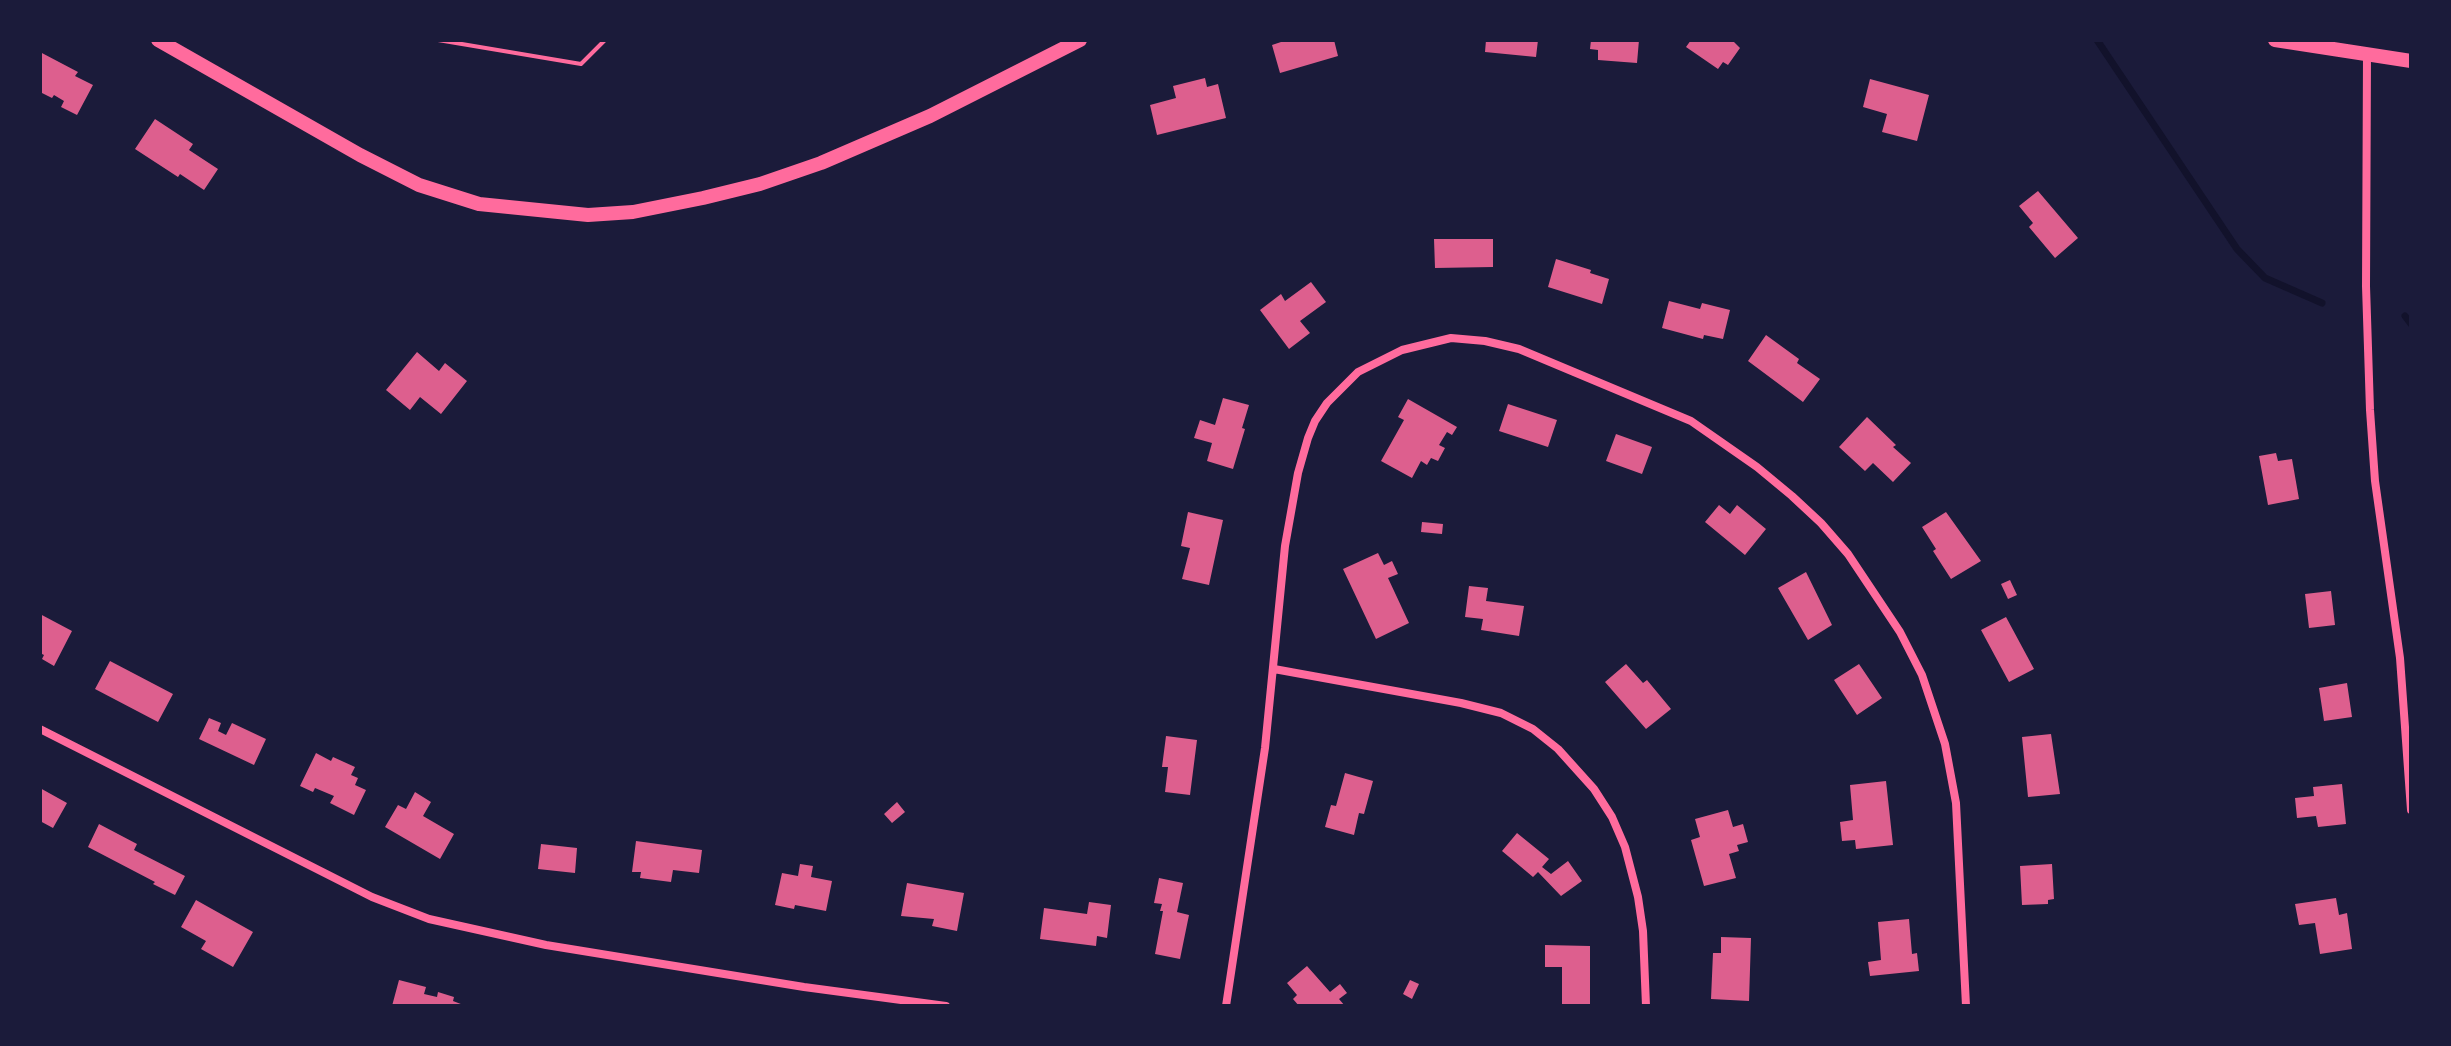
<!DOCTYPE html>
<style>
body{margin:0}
#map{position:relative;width:2451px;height:1046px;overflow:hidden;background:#1b1b3a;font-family:Lato,sans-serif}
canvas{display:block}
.frame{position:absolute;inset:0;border:42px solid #1b1b3a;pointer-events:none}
</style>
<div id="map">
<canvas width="2451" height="1046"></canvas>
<div class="frame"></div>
</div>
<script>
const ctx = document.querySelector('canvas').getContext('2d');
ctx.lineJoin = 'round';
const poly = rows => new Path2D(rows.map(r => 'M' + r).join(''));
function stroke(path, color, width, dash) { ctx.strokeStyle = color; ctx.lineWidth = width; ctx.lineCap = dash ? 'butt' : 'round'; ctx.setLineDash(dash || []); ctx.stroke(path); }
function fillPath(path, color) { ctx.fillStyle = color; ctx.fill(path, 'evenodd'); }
stroke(poly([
 [2097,40,2237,249,2265,278,2322,303],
 [2405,316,2411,324]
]), '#12122b', 7);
fillPath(poly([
 [1287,40,1334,40,1338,56,1280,73,1272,45],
 [1486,40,1538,40,1536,57,1485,52],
 [1591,40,1639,40,1637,63,1598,60,1598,50,1590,49],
 [1691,40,1732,40,1740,48,1728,65,1723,62,1718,69,1686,47],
 [40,52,78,72,75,76,93,85,77,115,61,107,64,101,54,95,52,98,40,92],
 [1205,78,1207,87,1218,84,1226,118,1157,135,1150,105,1176,98,1173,86],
 [1870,79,1929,95,1917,141,1882,132,1887,114,1863,107],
 [155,119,193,144,189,150,218,169,204,190,180,174,178,177,135,149],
 [2038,191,2078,238,2055,258,2029,227,2033,223,2019,206],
 [1434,239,1493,239,1493,267,1435,268],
 [1556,259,1591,270,1590,273,1609,279,1602,304,1548,287],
 [1311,282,1326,302,1300,321,1310,333,1289,349,1260,310,1281,294,1285,301],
 [1669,301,1700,309,1702,303,1730,310,1723,339,1704,335,1703,339,1662,328],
 [1766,335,1799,359,1797,363,1820,379,1803,402,1748,361],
 [417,352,439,371,445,363,467,381,441,414,420,397,410,410,386,390],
 [1223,398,1249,405,1242,428,1245,429,1233,469,1207,461,1212,443,1194,438,1200,420,1215,425],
 [1408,399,1457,427,1452,435,1447,432,1439,445,1445,448,1438,461,1431,458,1427,465,1421,461,1412,478,1381,461,1404,420,1398,417],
 [1508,404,1557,420,1548,447,1499,431],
 [1867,417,1896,445,1893,447,1911,463,1893,482,1873,463,1865,471,1839,447],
 [1616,434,1652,447,1642,474,1606,461],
 [2276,453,2278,461,2292,459,2299,499,2268,505,2259,456],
 [1719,505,1730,514,1737,505,1766,529,1745,555,1705,522],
 [1188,512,1223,520,1209,585,1182,579,1190,548,1181,546],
 [1946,512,1981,561,1951,579,1933,551,1936,549,1922,527],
 [1422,522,1443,524,1442,534,1421,532],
 [1378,553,1384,565,1392,561,1398,574,1388,578,1409,623,1376,639,1343,569],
 [1806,572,1832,625,1808,640,1778,588],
 [2010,580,2017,595,2008,599,2001,584],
 [1469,586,1488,588,1486,601,1524,606,1519,636,1481,630,1483,619,1465,617],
 [2331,591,2335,625,2309,628,2305,594],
 [40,614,72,631,54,666,42,659,44,655,40,653],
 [2006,617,2034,669,2009,682,1981,630],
 [110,661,173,694,158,722,95,689],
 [1626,664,1643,683,1647,680,1671,709,1646,729,1605,682],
 [1859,664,1882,698,1857,715,1834,680],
 [2347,683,2352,717,2324,721,2319,688],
 [209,718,221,723,218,731,226,735,232,723,266,739,254,765,199,739],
 [2051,734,2060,794,2028,797,2022,737],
 [1166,736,1197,740,1190,795,1165,792,1168,767,1162,767],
 [316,753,331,761,333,757,355,767,351,775,358,778,355,785,366,790,354,815,330,803,334,796,315,788,313,792,300,786],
 [1345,773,1373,781,1364,814,1359,813,1354,835,1325,827,1331,805,1336,806],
 [1886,781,1893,845,1856,849,1855,840,1842,841,1840,822,1853,820,1850,785],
 [2342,784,2346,824,2318,827,2316,816,2297,818,2295,798,2314,796,2313,787],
 [40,788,67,803,53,828,40,821],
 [415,792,431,802,423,816,454,834,440,859,385,827,398,805,406,809],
 [897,802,905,812,892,823,884,814],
 [1728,810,1733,827,1743,824,1748,842,1737,845,1739,851,1729,854,1736,878,1704,886,1691,840,1700,837,1695,819],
 [99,824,137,844,134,850,185,876,175,895,153,884,155,882,88,847],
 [1517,833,1549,859,1542,867,1551,874,1568,861,1582,881,1561,896,1538,872,1533,877,1502,851],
 [636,841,702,850,699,873,673,870,671,882,640,878,641,872,632,872],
 [541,844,577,848,575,873,538,869],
 [800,864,813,866,811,877,832,881,826,911,795,905,794,909,775,905,782,873,798,876],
 [2052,864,2054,899,2048,900,2048,904,2022,905,2020,866],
 [1159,878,1183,883,1177,912,1189,915,1180,959,1155,954,1163,911,1160,911,1162,904,1154,903],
 [907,883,964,893,957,931,932,926,934,919,901,916],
 [2336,898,2339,915,2347,913,2352,949,2320,954,2315,923,2299,925,2295,904],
 [196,900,253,932,233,967,201,949,206,941,181,927],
 [1089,902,1111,905,1107,938,1097,936,1096,946,1040,939,1044,908,1087,914],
 [1909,919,1912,954,1917,953,1919,971,1870,976,1868,962,1881,960,1878,922],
 [1721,937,1751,938,1749,1001,1711,999,1713,953,1721,953],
 [1545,945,1590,946,1590,1005,1562,1004,1562,967,1545,967],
 [1307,966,1330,992,1340,984,1347,993,1339,999,1345,1006,1299,1006,1293,999,1297,995,1287,983],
 [399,980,426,987,424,994,437,997,438,992,454,997,453,1001,466,1006,392,1006],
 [1410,980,1419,984,1412,999,1403,994]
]), '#dd5f8e');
stroke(poly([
 [438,40,581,64,605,40]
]), '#ff6b9d', 4);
stroke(poly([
 [2367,55,2366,286,2370,410,2375,481,2400,658,2411,810],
 [1274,669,1461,703,1501,713,1533,729,1558,749,1594,789,1612,817,1625,847,1638,897,1643,931,1646,1006],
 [40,729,372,897,429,919,546,945,804,987,946,1006],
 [1226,1006,1265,748,1285,546,1298,473,1308,438,1315,421,1327,403,1358,372,1402,350,1451,338,1485,341,1519,349,1691,421,1757,467,1792,496,1821,523,1848,554,1900,632,1922,675,1945,744,1956,803,1966,1006]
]), '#ff6b9d', 8);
stroke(poly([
 [158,40,360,155,419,185,479,204,588,215,633,212,703,198,760,184,821,163,930,116,1080,40],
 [2275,40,2411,61]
]), '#ff6b9d', 14);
</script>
